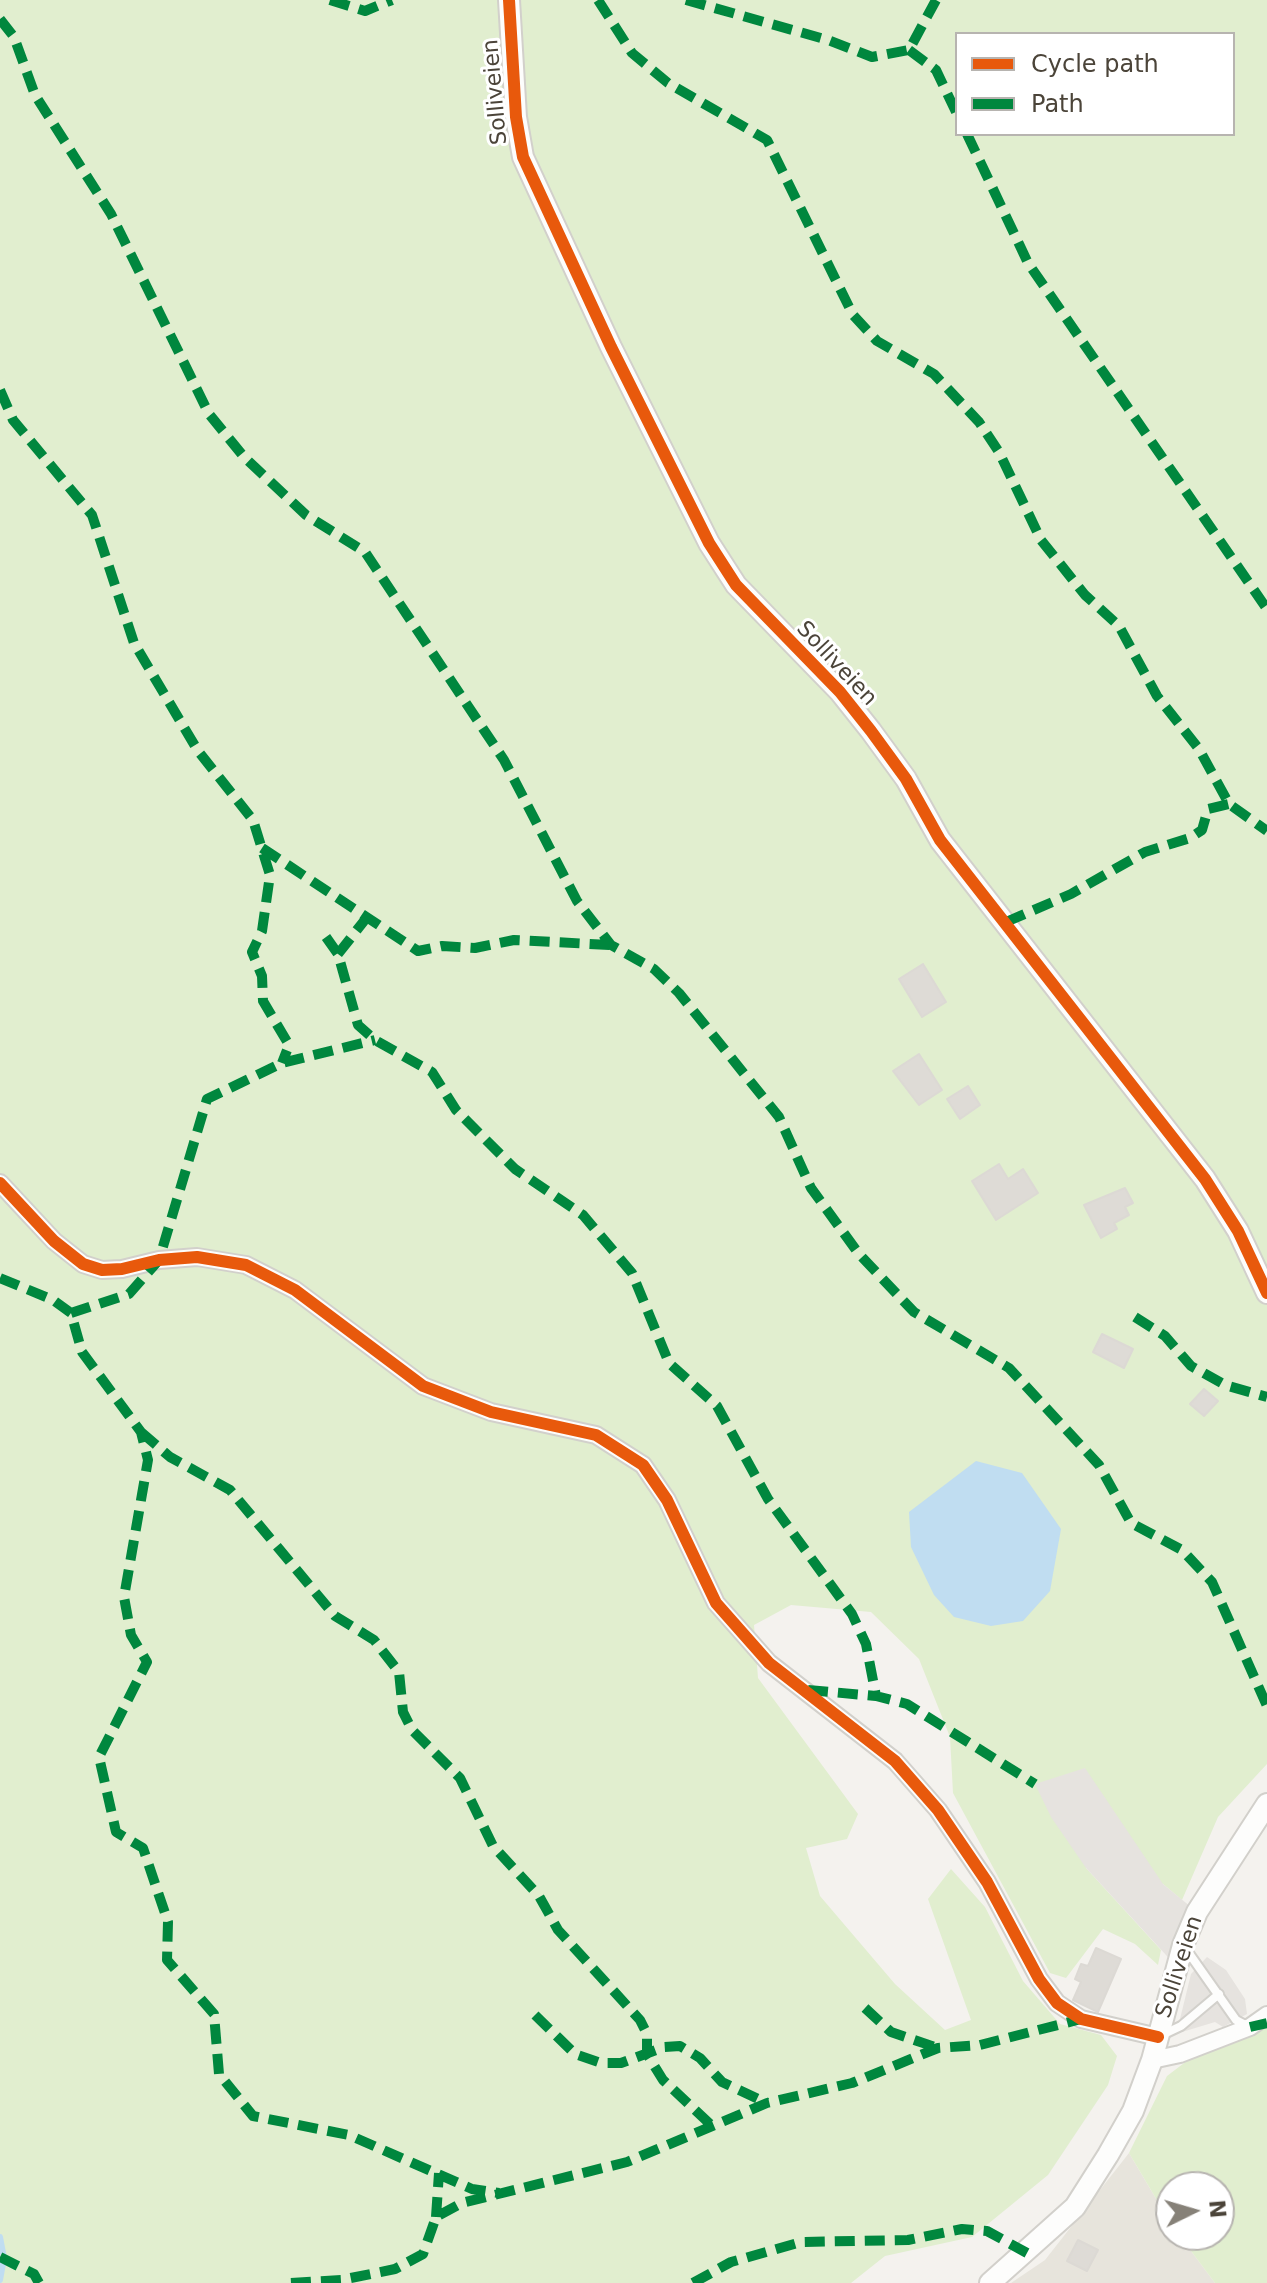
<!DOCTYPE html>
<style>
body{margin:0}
#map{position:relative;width:1267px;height:2283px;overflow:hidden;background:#f4f2ee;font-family:"DejaVu Sans",sans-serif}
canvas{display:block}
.legend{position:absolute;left:955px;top:32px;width:280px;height:104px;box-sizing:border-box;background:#fff;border:2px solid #b7b4b0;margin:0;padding:10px 14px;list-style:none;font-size:24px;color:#4b4439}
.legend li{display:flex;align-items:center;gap:16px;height:40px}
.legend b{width:40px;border:2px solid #b7b4b0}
.north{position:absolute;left:1155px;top:2171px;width:80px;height:80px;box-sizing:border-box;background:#fff;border:2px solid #b7b4b0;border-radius:50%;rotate:85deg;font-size:22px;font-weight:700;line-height:32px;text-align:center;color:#4b4439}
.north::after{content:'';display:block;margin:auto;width:28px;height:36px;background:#868178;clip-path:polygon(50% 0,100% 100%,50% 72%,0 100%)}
</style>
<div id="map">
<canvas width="1267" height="2283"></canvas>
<ul class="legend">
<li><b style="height:10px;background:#e8590c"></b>Cycle path</li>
<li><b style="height:10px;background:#00873e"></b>Path</li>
</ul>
<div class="north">N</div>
</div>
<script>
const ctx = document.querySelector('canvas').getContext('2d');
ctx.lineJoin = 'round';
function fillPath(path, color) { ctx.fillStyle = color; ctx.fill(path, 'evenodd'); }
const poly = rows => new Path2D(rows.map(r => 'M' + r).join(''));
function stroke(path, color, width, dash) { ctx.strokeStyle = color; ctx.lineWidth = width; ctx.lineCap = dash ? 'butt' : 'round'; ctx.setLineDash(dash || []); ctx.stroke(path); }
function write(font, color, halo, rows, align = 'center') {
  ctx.font = font + ' "DejaVu Sans",sans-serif'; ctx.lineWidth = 6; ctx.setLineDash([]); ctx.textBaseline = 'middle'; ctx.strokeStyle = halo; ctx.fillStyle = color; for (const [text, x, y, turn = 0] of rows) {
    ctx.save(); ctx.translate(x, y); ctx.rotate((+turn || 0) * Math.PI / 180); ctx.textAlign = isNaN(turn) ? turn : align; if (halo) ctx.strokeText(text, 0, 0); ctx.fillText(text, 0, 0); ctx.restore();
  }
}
fillPath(poly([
 [1129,2153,1171,2224,1171,2235,1179,2235,1215,2283,1011,2283,1045,2260]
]), '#e7e4dc');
fillPath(poly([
 [0,0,1267,0,1267,1764,1218,1817,1182,1900,1163,1884,1086,1868,1161,1950,1158,1965,1135,1944,1103,1929,1066,1978,1050,1973,953,1793,950,1737,919,1659,871,1612,791,1605,754,1625,758,1678,858,1814,847,1839,806,1848,820,1896,895,1984,945,2030,971,2020,928,1899,951,1869,985,1907,1023,1981,1060,2024,1101,2035,1117,2056,1108,2085,1048,2175,972,2237,885,2256,851,2283,0,2283],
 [957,34,1233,34,1233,134,957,134],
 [1267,2014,1267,2283,1215,2283,1179,2235,1219,2235,1219,2187,1171,2187,1171,2224,1129,2153,1167,2076,1200,2051]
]), '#e1eecf');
fillPath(poly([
 [1085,1768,1163,1884,1197,1912,1177,1967,1086,1868,1051,1817,1035,1784],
 [1207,1957,1226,1970,1245,1999,1247,2014,1223,2027,1215,2022,1182,2032,1180,2019,1191,1974]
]), '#e6e3df');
fillPath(poly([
 [976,1461,1022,1473,1061,1529,1050,1591,1023,1621,991,1626,954,1617,934,1595,911,1547,909,1512]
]), '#c0ddf1');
stroke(poly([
 [0,2237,4,2258,0,2280]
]), '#c0ddf1', 6);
const building = poly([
 [923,964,946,1002,922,1017,899,979,923,964],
 [919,1054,942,1090,919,1105,893,1071,919,1054],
 [968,1086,980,1105,960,1119,947,1099,968,1086],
 [999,1164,1008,1179,1023,1169,1038,1193,996,1220,972,1181,999,1164],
 [1125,1188,1133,1203,1125,1207,1129,1215,1114,1223,1117,1229,1101,1238,1084,1205,1125,1188],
 [1102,1334,1133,1349,1124,1368,1093,1352,1102,1334],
 [1204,1389,1218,1401,1204,1416,1190,1404,1204,1389],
 [1096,1948,1121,1959,1098,2012,1073,2000,1081,1982,1075,1979,1081,1964,1088,1966,1096,1948],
 [1078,2240,1098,2250,1087,2271,1067,2261,1078,2240]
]);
fillPath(building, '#dedbd6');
stroke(building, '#dcd9d4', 2);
const service = poly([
 [1186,1949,1236,2020,1249,2027],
 [1162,2035,1181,2026,1219,1994]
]);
const minor = poly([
 [0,1183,54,1241,83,1264,102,1270,122,1269,159,1260,197,1257,246,1265,295,1290,423,1386,491,1412,596,1435,643,1465,667,1500,716,1603,769,1663,895,1761,938,1810,987,1882,1039,1979,1057,2003,1081,2019,1158,2037],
 [1152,2060,1180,2054,1250,2027,1267,2015]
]);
const tertiary = poly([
 [509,0,516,117,523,157,611,347,709,543,736,585,840,692,871,731,906,779,940,840,1205,1179,1238,1231,1267,1293],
 [990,2283,1075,2207,1108,2155,1133,2111,1152,2060,1183,1945,1197,1912,1267,1804]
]);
stroke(service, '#d2d0cb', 12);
stroke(minor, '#d2d0cb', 20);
stroke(tertiary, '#d2d0cb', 24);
stroke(service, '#fdfdfc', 8);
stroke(minor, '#fdfdfc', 16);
stroke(tertiary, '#fdfdfc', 20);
stroke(poly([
 [330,0,365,11,392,0],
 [598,0,632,53,668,83,767,140,853,315,877,341,934,374,979,422,999,452,1041,540,1085,595,1119,626,1157,696,1199,749,1229,804,1267,831],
 [686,0,828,40,872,57,909,50,936,0],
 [0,19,14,37,35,95,111,214,209,414,244,457,306,515,365,552,504,760,577,901,611,945,654,969,679,993,779,1117,811,1188,859,1254,914,1312,1009,1368,1099,1465,1131,1523,1182,1550,1212,1582,1267,1706],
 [909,50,936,70,957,114],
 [967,134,1028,263,1267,609],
 [0,390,13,420,92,515,134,643,198,751,253,820,270,875,262,931,252,952,262,976,263,1001,289,1045,282,1063],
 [262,848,418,951,442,946,475,948,514,940,611,945],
 [1006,922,1071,894,1145,852,1190,838,1202,830,1208,809,1229,804],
 [326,937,338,954,358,1025,375,1040,432,1072,456,1110,515,1169,583,1215,632,1273,669,1363,717,1406,768,1499,852,1614,866,1644,876,1696,907,1704,1035,1784],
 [338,954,368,916],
 [0,1278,53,1300,71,1313,82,1352,141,1432,148,1460,124,1597,131,1635,147,1662,99,1757,116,1832,143,1848,168,1922,167,1960,214,2014,219,2074,253,2116,349,2135,472,2189,499,2193],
 [71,1313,129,1294,159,1260,207,1099,282,1063,375,1040],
 [1135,1317,1165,1336,1191,1366,1225,1385,1267,1397],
 [141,1432,170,1457,230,1490,335,1616,374,1640,399,1672,403,1712,412,1730,460,1778,493,1846,539,1896,558,1930,640,2020,647,2034,647,2054,663,2080,710,2124],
 [808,1690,876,1696],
 [865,2008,891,2032,938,2048],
 [535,2015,575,2054,601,2063,621,2063,664,2047,680,2046,700,2058,722,2082,767,2103],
 [1250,2027,1267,2023],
 [436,2217,439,2173],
 [0,2257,34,2274,39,2283],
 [291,2283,341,2280,395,2269,423,2254,436,2217,462,2203,627,2162,767,2103,852,2083,938,2048,980,2045,1081,2019],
 [693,2283,731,2262,801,2242,908,2240,962,2229,987,2231,1027,2253]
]), '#00873e', 10, [20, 10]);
stroke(poly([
 [509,0,516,117,523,157,611,347,709,543,736,585,840,692,871,731,906,779,940,840,1205,1179,1238,1231,1267,1293],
 [0,1183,54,1241,83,1264,102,1270,122,1269,159,1260,197,1257,246,1265,295,1290,423,1386,491,1412,596,1435,643,1465,667,1500,716,1603,769,1663,895,1761,938,1810,987,1882,1039,1979,1057,2003,1081,2019,1158,2037]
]), '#e8590c', 12);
write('22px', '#4b4439', '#fff', [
 ["Solliveien",496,92,-95],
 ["Solliveien",836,664,47],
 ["Solliveien",1180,1967,-72]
]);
</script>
